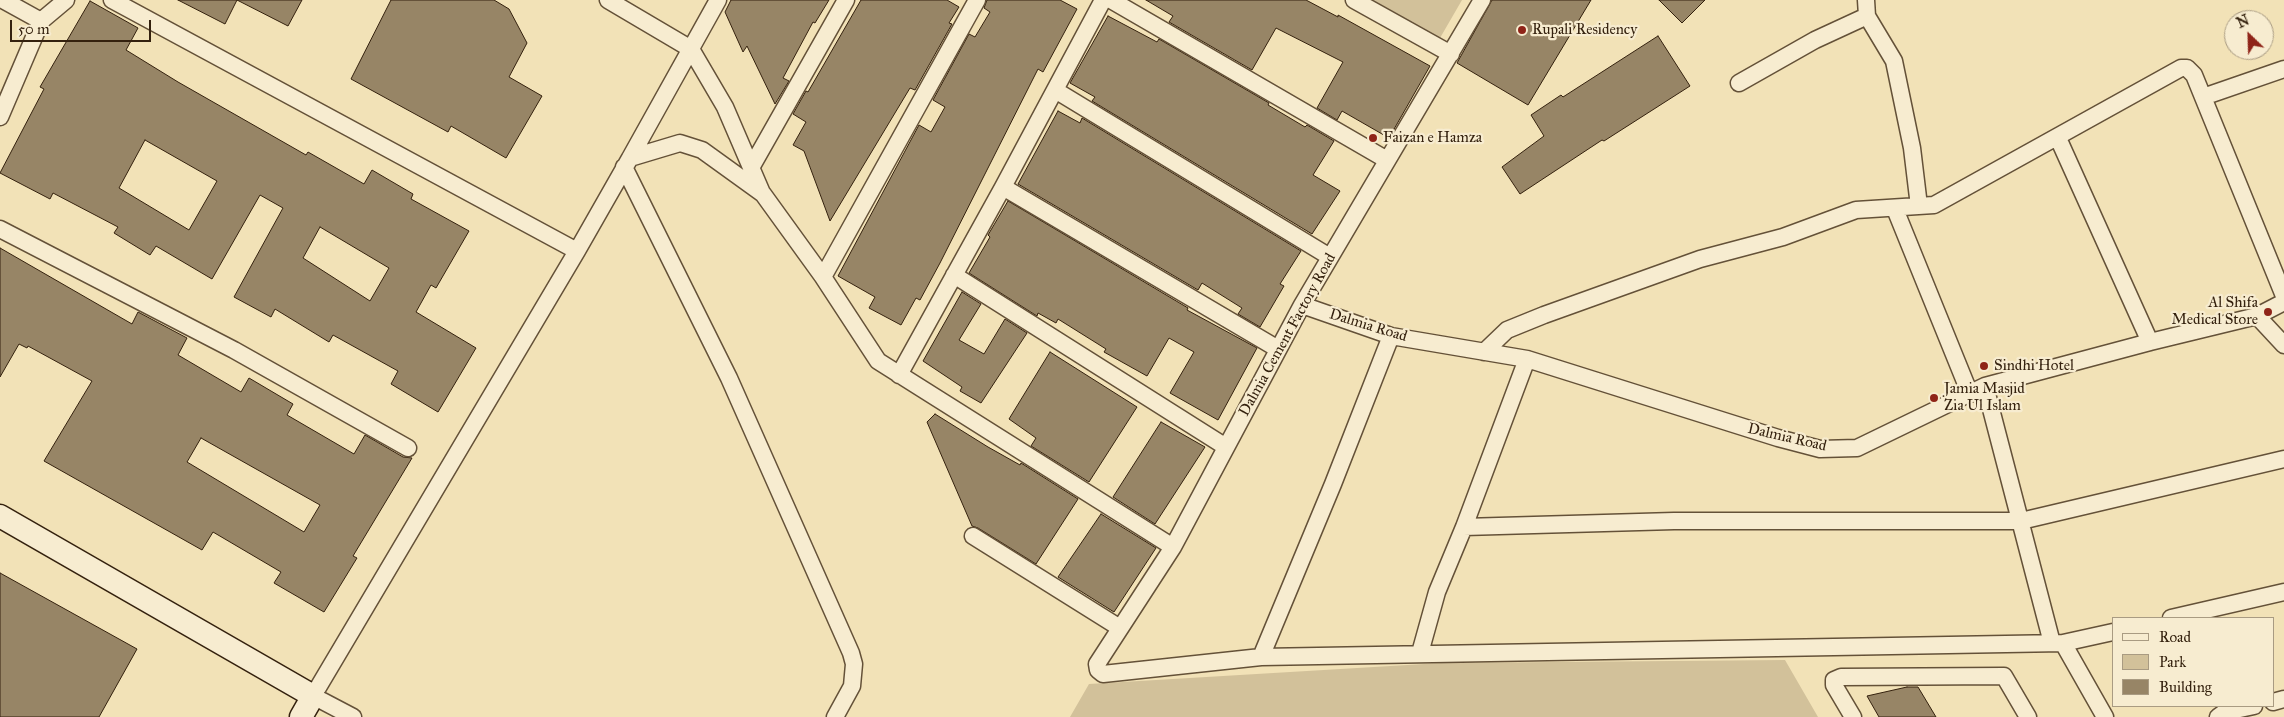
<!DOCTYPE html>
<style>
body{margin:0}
#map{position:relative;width:2284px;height:717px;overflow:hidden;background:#f2e2b7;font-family:"IM FELL Great Primer",serif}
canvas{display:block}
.legend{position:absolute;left:2112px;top:617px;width:162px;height:90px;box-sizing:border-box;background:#f7ecd0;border:1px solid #a99b82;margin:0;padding:6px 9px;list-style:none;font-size:15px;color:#34210e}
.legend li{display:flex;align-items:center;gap:10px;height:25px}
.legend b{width:25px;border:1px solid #a99b82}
.north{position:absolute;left:2224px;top:10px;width:50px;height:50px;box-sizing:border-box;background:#f7ecd0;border:1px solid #a99b82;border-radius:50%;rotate:336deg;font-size:14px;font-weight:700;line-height:20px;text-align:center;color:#34210e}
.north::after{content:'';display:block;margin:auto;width:18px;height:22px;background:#8f2418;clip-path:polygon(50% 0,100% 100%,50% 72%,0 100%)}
.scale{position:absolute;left:10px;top:20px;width:141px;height:22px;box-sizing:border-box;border:2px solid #34210e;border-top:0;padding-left:6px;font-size:15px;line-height:18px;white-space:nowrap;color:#34210e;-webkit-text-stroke:4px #f7ecd0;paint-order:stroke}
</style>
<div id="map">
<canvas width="2284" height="717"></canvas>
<ul class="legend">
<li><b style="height:6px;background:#f7ecd0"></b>Road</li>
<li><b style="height:14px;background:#d2c19a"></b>Park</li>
<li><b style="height:14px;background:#978566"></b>Building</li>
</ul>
<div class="north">N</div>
<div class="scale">50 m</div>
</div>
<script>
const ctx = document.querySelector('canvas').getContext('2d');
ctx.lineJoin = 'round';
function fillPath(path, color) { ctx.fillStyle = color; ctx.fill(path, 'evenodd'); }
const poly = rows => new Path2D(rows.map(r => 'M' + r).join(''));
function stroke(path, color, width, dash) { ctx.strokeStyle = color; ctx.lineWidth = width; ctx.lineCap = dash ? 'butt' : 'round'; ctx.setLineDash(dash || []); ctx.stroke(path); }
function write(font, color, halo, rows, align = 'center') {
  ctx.font = font + ' "IM FELL Great Primer",serif'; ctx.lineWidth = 4.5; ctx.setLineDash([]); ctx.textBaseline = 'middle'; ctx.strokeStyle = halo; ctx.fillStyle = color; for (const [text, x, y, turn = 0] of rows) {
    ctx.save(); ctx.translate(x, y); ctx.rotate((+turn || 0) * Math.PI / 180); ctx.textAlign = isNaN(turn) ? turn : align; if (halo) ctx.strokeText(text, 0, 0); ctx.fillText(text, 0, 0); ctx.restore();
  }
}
fillPath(poly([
 [1372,0,1462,0,1440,38],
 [1785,660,1818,717,1070,717,1089,684,1441,663]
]), '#d2c19a');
const building = poly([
 [178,0,302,0,288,26,237,0,225,24,178,0],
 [391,0,494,0,509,9,527,43,509,77,542,96,506,158,451,126,448,132,351,79,391,0],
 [731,0,829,0,815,23,813,22,783,78,789,81,775,104,747,46,743,52,725,12,731,0],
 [861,0,947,0,959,7,949,23,952,24,915,90,910,88,830,221,804,151,793,145,806,122,793,114,806,91,808,92,861,0],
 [987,0,1060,0,1077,9,1043,72,1038,69,940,263,920,300,916,298,901,325,869,308,875,297,838,276,919,125,931,132,945,107,933,100,969,34,975,37,990,12,984,8,987,0],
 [1146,0,1306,0,1338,17,1338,15,1430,66,1389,138,1342,111,1337,120,1317,108,1343,62,1276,28,1252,70,1169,22,1173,16,1146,0],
 [1492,0,1591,0,1528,105,1457,63,1492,0],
 [1659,0,1705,0,1682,23,1659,0],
 [90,1,138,28,126,50,178,82,306,155,308,152,364,184,372,170,413,194,411,199,469,231,436,288,431,285,416,312,476,348,438,412,391,384,398,371,333,335,329,342,275,309,271,317,234,297,283,208,260,195,212,279,156,246,150,255,114,233,118,227,53,193,50,199,0,173,44,89,40,87,90,1],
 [145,140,217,181,189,230,119,188,145,140],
 [320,227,389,268,370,301,303,258,320,227],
 [1108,16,1157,42,1159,39,1269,103,1268,105,1305,127,1307,125,1334,141,1313,175,1340,191,1312,234,1092,101,1095,97,1070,83,1108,16],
 [1658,36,1690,86,1604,141,1602,140,1520,194,1502,167,1544,136,1531,115,1561,95,1563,97,1658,36],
 [1058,111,1080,123,1082,118,1301,251,1280,284,1284,286,1260,327,1238,314,1242,308,1202,283,1198,290,1018,184,1058,111],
 [1008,201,1188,308,1187,310,1257,348,1218,420,1170,393,1194,352,1169,338,1147,376,1104,352,1106,349,1058,319,1056,323,1038,313,1037,316,969,273,990,237,988,235,1008,201],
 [0,248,132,324,138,312,187,338,178,355,241,392,249,378,293,404,287,415,354,454,365,435,403,457,412,458,353,556,357,558,324,612,274,583,281,572,213,532,202,550,44,461,92,381,28,346,27,348,19,344,0,377,0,248],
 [201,438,320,505,304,532,187,462,201,438],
 [962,292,981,304,959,340,984,354,1005,319,1027,333,981,403,960,391,962,387,923,361,962,292],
 [1050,352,1137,407,1089,482,1031,446,1036,438,1009,419,1050,352],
 [935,414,988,447,1020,465,1021,463,1078,499,1036,564,978,528,972,526,927,422,935,414],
 [1161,422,1205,447,1155,524,1113,497,1161,422],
 [1101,514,1156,548,1114,612,1058,577,1101,514],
 [0,573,137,649,99,717,0,717,0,573],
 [1907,687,1918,687,1936,717,1879,717,1867,696,1907,687]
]);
fillPath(building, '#978566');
stroke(building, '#34210e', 1);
const street = poly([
 [3,0,41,21,66,0],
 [112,0,577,251],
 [608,0,691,49,725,107,762,193],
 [1111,0,1387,160],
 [1354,0,1451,54],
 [1482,0,1302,305,1173,547,1097,664,1098,670,1103,674,1261,657,2063,643,2113,632],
 [1866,0,1867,16,1894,61,1912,148,1919,206],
 [1739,83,1815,40,1867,16],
 [1055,90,1330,257],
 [2203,97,2284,69],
 [0,117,41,21],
 [2058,138,2150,342],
 [630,158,718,0],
 [752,166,846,0],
 [624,167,729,378,851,653,854,664,852,686,835,717],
 [1003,187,1278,349],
 [1895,209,1970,394],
 [0,229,234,350,408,448],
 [954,275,1226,447],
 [823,277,977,0],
 [1302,305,1391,336,1527,359,1778,438,1820,449,1857,448,1985,386,2150,342,2257,316,2284,345],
 [2257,316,2284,302],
 [1484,352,1507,330,1544,315,1700,259,1783,237,1856,210,1934,205,2181,68,2187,68,2194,75,2284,296],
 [899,375,1003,187,1103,0],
 [1985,386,2052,643],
 [1464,527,1674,521,2021,521,2284,459],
 [973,536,1120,628],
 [2171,618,2284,592],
 [2063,643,2105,717],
 [1420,653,1437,592,1464,527,1527,359],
 [1261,657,1333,484,1391,336],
 [2273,702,2284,699],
 [353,717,313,696,577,251,630,158,680,143,702,150,763,194,823,277,878,361,1173,547],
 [1853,717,1834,685,1834,680,1841,677,2004,676,2028,717],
 [2218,717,2225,712,2254,706]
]);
const secondary = poly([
 [0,516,313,696,301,717]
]);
stroke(street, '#645138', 19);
stroke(secondary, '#34210e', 25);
stroke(street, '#f7ecd0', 16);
stroke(secondary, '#f7ecd0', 22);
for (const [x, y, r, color] of [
 [1522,30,5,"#8f2418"],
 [1373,138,5,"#8f2418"],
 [2268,312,5,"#8f2418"],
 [1984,366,5,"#8f2418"],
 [1934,398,5,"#8f2418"]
]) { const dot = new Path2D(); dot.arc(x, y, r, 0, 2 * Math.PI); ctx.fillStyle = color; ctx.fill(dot); stroke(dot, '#f7ecd0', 2); }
write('15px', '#34210e', '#f7ecd0', [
 ["Rupali Residency",1532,30],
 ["Faizan e Hamza",1383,138],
 ["Al Shifa",2258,303,"right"],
 ["Medical Store",2258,320,"right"],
 ["Sindhi Hotel",1994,366],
 ["Jamia Masjid",1944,389],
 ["Zia Ul Islam",1944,406]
], 'left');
write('15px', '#34210e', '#f7ecd0', [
 ["Dalmia Road",1368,326,17],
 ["Dalmia Cement Factory Road",1288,335,-61],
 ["Dalmia Road",1787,438,13]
]);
</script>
